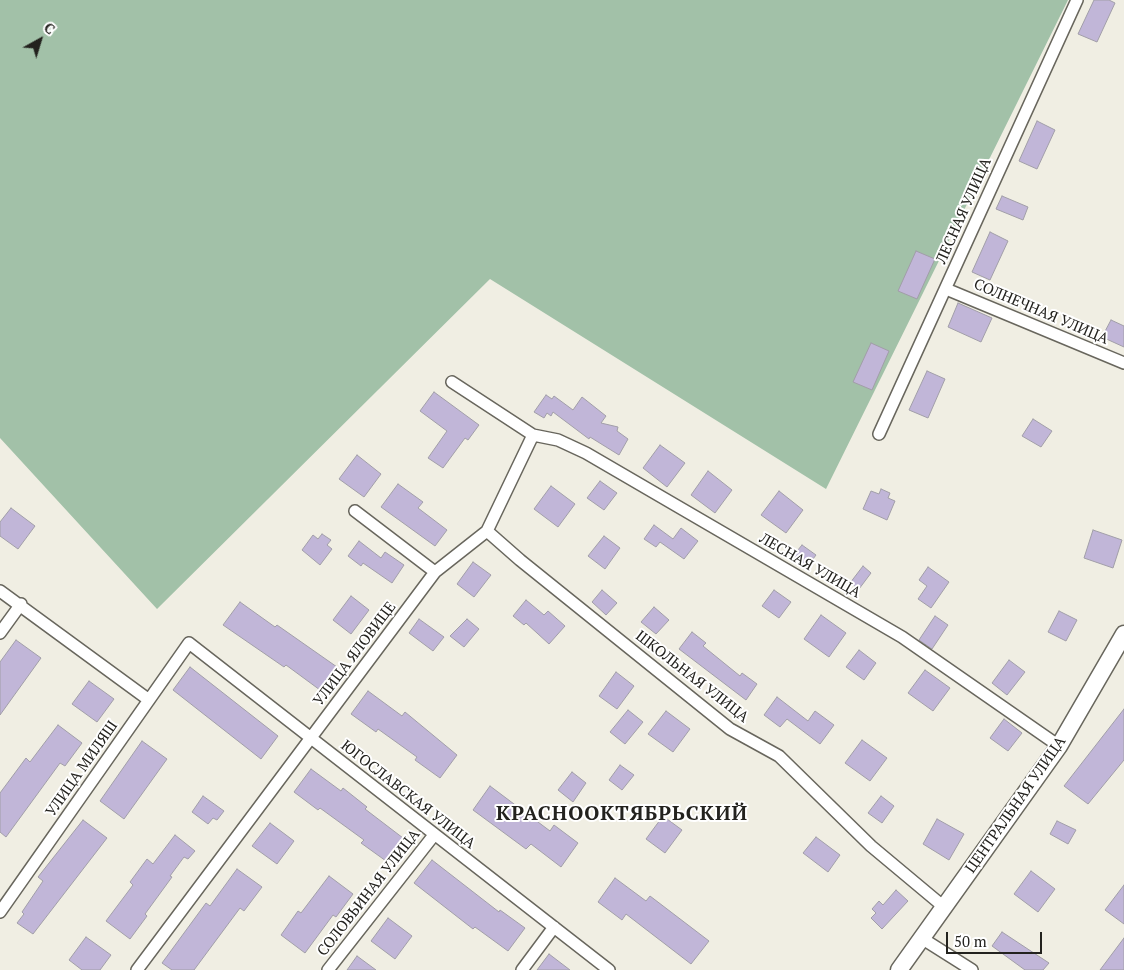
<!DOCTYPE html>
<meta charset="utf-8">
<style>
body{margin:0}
#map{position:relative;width:1124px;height:970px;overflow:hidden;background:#f0eee3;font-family:"PT Serif",serif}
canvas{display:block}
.north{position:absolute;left:15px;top:15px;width:50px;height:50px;-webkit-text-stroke:4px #fff;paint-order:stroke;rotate:39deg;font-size:14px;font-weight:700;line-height:20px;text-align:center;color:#23221e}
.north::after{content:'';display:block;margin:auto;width:18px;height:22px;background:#23221e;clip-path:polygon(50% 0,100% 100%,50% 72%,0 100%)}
.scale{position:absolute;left:946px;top:932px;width:96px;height:22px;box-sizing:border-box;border:2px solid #23221e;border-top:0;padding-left:6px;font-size:15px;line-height:18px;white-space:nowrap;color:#23221e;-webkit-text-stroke:4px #fff;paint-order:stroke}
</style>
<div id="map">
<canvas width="1124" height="970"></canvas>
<div class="north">С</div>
<div class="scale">50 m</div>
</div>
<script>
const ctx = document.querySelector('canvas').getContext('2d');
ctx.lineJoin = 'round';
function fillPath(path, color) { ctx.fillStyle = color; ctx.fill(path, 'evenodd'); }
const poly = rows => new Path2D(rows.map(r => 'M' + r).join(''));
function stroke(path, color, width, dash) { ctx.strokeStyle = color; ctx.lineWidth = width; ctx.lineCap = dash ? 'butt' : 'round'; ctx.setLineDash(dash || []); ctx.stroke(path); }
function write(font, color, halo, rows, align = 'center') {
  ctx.font = font + ' "PT Serif",serif'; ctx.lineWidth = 4; ctx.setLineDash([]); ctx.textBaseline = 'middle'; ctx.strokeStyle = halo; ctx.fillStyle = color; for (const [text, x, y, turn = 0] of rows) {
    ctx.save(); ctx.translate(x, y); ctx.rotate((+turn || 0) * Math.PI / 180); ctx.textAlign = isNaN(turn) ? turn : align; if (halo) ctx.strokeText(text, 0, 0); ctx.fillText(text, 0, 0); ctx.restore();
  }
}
fillPath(poly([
 [0,0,1068,0,826,489,490,279,157,609,0,438]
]), '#a2c1a8');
const building = poly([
 [1094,0,1109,0,1115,3,1097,42,1078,34,1094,0],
 [1037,121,1055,130,1037,169,1019,161,1037,121],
 [1002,196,1028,207,1023,220,996,209,1002,196],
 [990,232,1008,241,990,280,972,272,990,232],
 [916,251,935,259,917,299,898,291,916,251],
 [958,303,992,318,981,342,948,327,958,303],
 [1111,320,1124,326,1124,347,1102,337,1111,320],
 [871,343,889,351,872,390,853,382,871,343],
 [927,371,945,379,928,418,909,410,927,371],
 [434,392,479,425,468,440,465,438,443,468,428,458,447,431,420,411,434,392],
 [546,395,552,399,554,396,573,410,582,397,606,416,601,423,618,427,617,431,628,439,619,455,590,437,589,439,553,412,551,416,547,413,544,418,534,412,546,395],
 [1033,419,1052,431,1041,447,1022,436,1033,419],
 [660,445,685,463,667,487,643,468,660,445],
 [357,455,381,474,364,497,339,479,357,455],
 [708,471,732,490,715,513,691,495,708,471],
 [600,481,617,493,604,510,587,498,600,481],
 [398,484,423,502,418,508,447,530,435,546,381,507,398,484],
 [551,486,575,504,558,527,534,509,551,486],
 [881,489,890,493,888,498,895,501,887,520,863,509,871,491,879,494,881,489],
 [779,491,803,510,786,533,761,515,779,491],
 [11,508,35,526,18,549,0,536,0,522,11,508],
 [654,525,673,539,681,528,698,541,684,559,660,542,656,547,644,539,654,525],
 [1093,530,1122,540,1113,568,1084,558,1093,530],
 [322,534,331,540,327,545,332,549,320,565,302,550,313,535,318,539,322,534],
 [604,536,620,548,605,569,588,556,604,536],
 [359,541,381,558,385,552,404,565,392,583,363,563,361,566,348,556,359,541],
 [802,545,816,555,807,567,793,556,802,545],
 [473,562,491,575,474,597,457,584,473,562],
 [863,566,871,573,859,589,850,583,863,566],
 [928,567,949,582,931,608,918,599,927,586,919,580,928,567],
 [602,590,617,603,606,615,592,602,602,590],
 [774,590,791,602,779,618,762,606,774,590],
 [351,596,369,610,351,634,333,620,351,596],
 [526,600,544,615,548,611,565,626,549,644,526,623,524,625,513,616,526,600],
 [240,602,275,627,277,625,337,667,320,690,286,665,284,667,223,625,240,602],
 [654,607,669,620,656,634,641,622,654,607],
 [1059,611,1077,620,1066,641,1048,632,1059,611],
 [821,615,846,633,829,657,804,639,821,615],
 [935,616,948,625,932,649,919,640,935,616],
 [419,619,444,637,433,651,409,633,419,619],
 [467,619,479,629,464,647,450,636,467,619],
 [692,632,706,643,703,646,740,676,742,673,757,684,746,700,679,649,692,632],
 [16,640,41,658,0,715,0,662,16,640],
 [859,650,876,663,864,680,846,667,859,650],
 [1009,660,1025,672,1007,695,992,683,1009,660],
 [190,667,278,736,261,759,173,690,190,667],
 [925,670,950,688,933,711,908,693,925,670],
 [616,672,634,686,617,709,599,696,616,672],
 [89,681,114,699,97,722,72,704,89,681],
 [368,691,402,716,405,712,457,755,440,778,415,760,417,757,378,729,376,732,351,714,368,691],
 [777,697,808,721,815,711,834,725,820,744,787,719,780,727,764,715,777,697],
 [1124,709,1124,760,1088,804,1064,786,1124,709],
 [628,710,643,722,625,744,610,732,628,710],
 [666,711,690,729,673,752,648,734,666,711],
 [1004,719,1022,733,1008,751,990,738,1004,719],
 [58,725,82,743,65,766,60,763,6,837,0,832,0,793,26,758,30,762,58,725],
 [862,740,887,758,870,781,845,763,862,740],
 [142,741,167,759,124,819,100,801,142,741],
 [620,765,634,775,622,790,609,780,620,765],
 [311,769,341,791,343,788,367,807,365,809,403,838,386,861,361,843,364,840,320,808,318,810,294,792,311,769],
 [572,772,586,783,573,802,558,790,572,772],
 [490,786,550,831,554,825,578,843,561,867,531,844,526,849,473,810,490,786],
 [203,796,224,811,217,820,213,818,208,824,192,812,203,796],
 [881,796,894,806,882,823,868,813,881,796],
 [663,816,682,830,665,853,646,839,663,816],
 [937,819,964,834,949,860,923,844,937,819],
 [83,820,107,838,33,934,17,923,24,914,22,912,43,881,38,877,83,820],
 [1057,821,1076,830,1068,844,1050,834,1057,821],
 [270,823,294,841,277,864,252,846,270,823],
 [175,835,195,851,188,859,184,857,170,876,172,877,145,914,147,916,130,939,106,921,133,885,130,882,147,859,153,864,175,835],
 [816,837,840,855,828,872,803,853,816,837],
 [432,860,499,912,500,910,525,928,508,951,475,927,473,929,414,883,432,860],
 [237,869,262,887,244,911,240,908,194,970,172,970,162,963,206,903,210,906,237,869],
 [1031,871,1055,889,1038,912,1014,894,1031,871],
 [329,876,353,894,336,917,333,915,305,953,281,935,298,911,301,913,329,876],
 [615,878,646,901,650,896,709,941,691,964,626,914,622,920,598,902,615,878],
 [1124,885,1124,924,1105,910,1124,885],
 [896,890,908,901,882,929,871,918,876,913,872,909,879,901,883,905,896,890],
 [388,918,412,936,395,959,371,941,388,918],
 [1002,932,1049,963,1043,970,1025,970,992,946,1002,932],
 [86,937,111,955,100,970,82,970,69,960,86,937],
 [1124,938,1124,970,1100,970,1124,938],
 [549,954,570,970,537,970,549,954],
 [357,956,376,970,347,970,357,956]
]);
fillPath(building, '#c1b6d8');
stroke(building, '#a19ea8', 1);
const street = poly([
 [946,289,1124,363],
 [452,382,533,435,558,440,586,453,902,637,1059,746],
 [879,434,1077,0],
 [355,511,435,572],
 [487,531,520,560,730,729,779,756,871,846,944,907],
 [0,591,149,700],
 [0,633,21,604],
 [0,912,189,643,609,970],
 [923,939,972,970],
 [137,970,435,572,487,531,533,435],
 [328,970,434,835],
 [522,970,554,927]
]);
const secondary = poly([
 [899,970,1059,746,1124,634]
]);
stroke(street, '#68665d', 14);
stroke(secondary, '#68665d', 19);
stroke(street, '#fff', 11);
stroke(secondary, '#fff', 16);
write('15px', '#23221e', '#fff', [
 ["ЛЕСНАЯ УЛИЦА",964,211,-66],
 ["СОЛНЕЧНАЯ УЛИЦА",1041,312,23],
 ["ЛЕСНАЯ УЛИЦА",810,566,30],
 ["УЛИЦА ЯЛОВИЦЕ",355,654,-53],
 ["ШКОЛЬНАЯ УЛИЦА",692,677,38],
 ["УЛИЦА МИЛЯШ",82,769,-55],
 ["ЮГОСЛАВСКАЯ УЛИЦА",408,795,38],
 ["ЦЕНТРАЛЬНАЯ УЛИЦА",1016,805,-55],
 ["СОЛОВЬИНАЯ УЛИЦА",369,893,-52]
]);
ctx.letterSpacing = '1px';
write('bold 20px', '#23221e', '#fff', [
 ["КРАСНООКТЯБРЬСКИЙ",622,814]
]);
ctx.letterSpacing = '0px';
</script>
